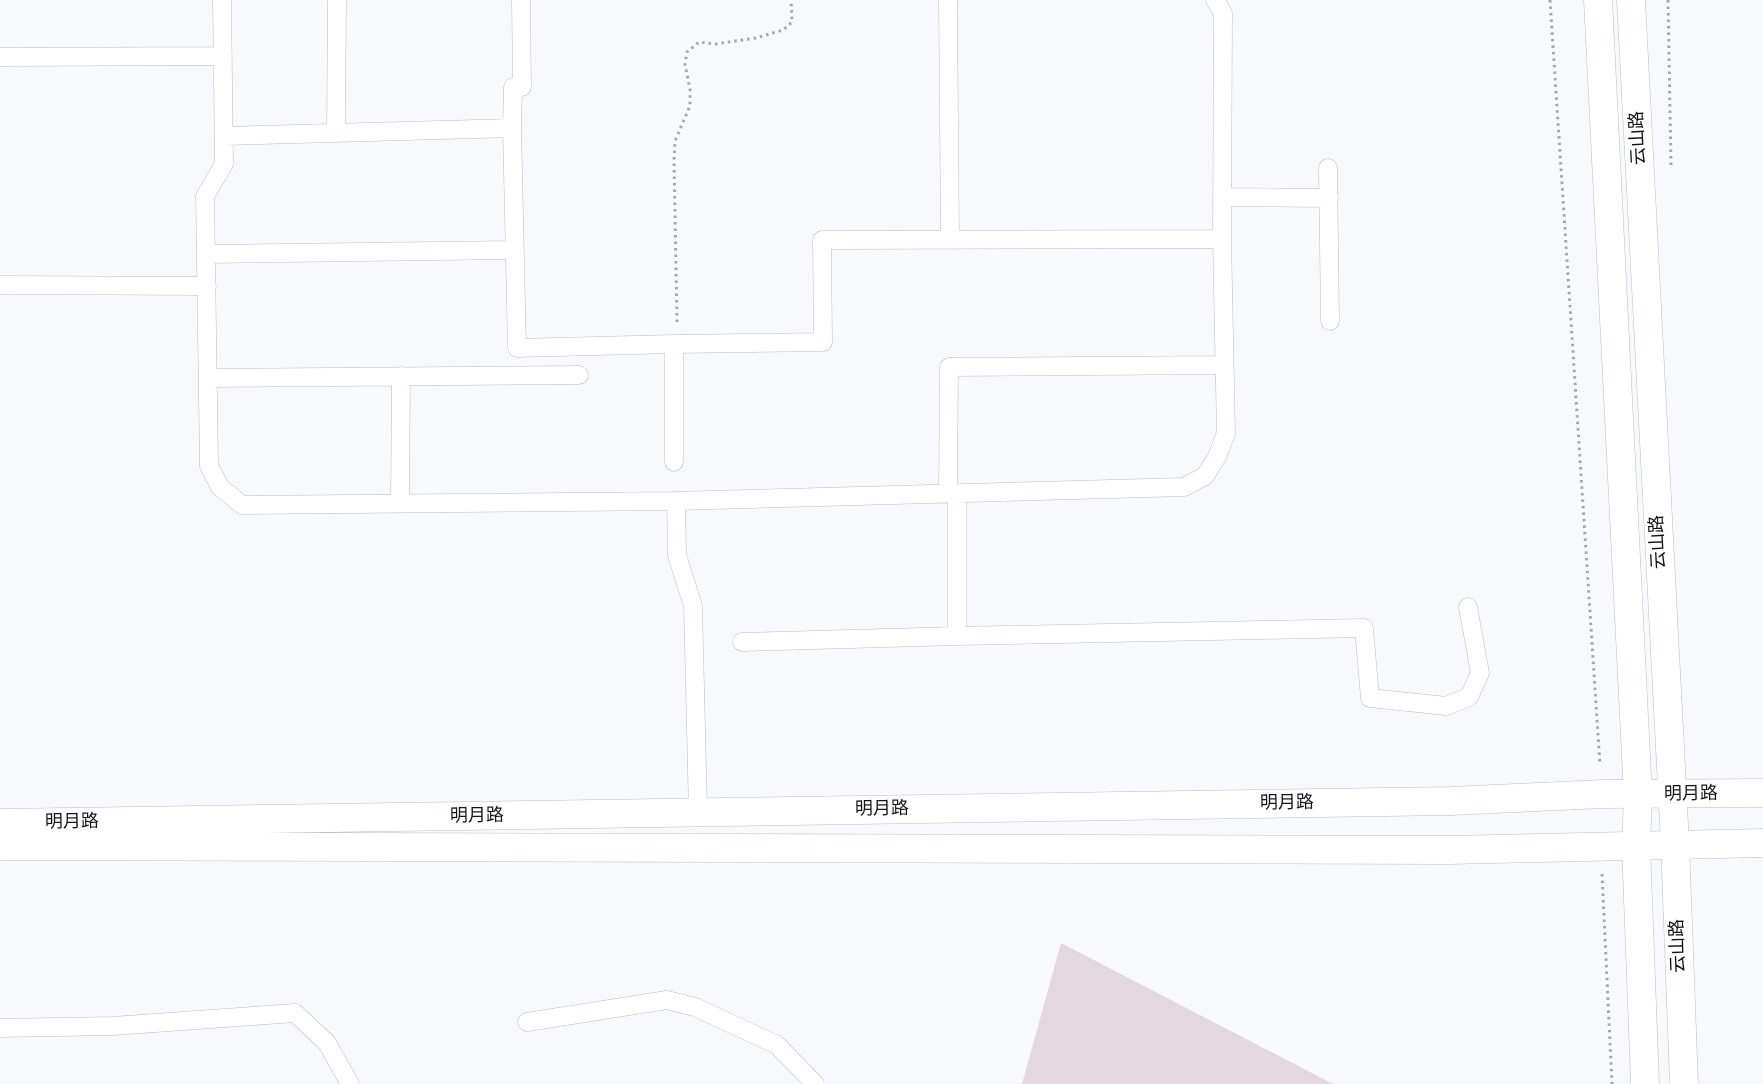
<!DOCTYPE html>
<meta charset="utf-8">
<style>
body{margin:0}
canvas{display:block;background:#f8f9fd}
</style>
<canvas width="1763" height="1084"></canvas>
<script>
const ctx = document.querySelector('canvas').getContext('2d');
ctx.lineJoin = 'round';
function fillPath(path, color) { ctx.fillStyle = color; ctx.fill(path, 'evenodd'); }
const poly = rows => new Path2D(rows.map(r => 'M' + r).join(''));
function stroke(path, color, width, dash) { ctx.strokeStyle = color; ctx.lineWidth = width; ctx.lineCap = dash ? 'butt' : 'round'; ctx.setLineDash(dash || []); ctx.stroke(path); }
function write(font, color, halo, rows, align = 'center') {
  ctx.font = font + ' Lora,"Noto Sans SC",serif'; ctx.lineWidth = 4.5; ctx.setLineDash([]); ctx.textBaseline = 'middle'; ctx.strokeStyle = halo; ctx.fillStyle = color; for (const [text, x, y, turn = 0] of rows) {
    ctx.save(); ctx.translate(x, y); ctx.rotate((+turn || 0) * Math.PI / 180); ctx.textAlign = isNaN(turn) ? turn : align; if (halo) ctx.strokeText(text, 0, 0); ctx.fillText(text, 0, 0); ctx.restore();
  }
}
fillPath(poly([
 [1061,943,1333,1084,1022,1084]
]), '#e3d8de');
const service = poly([
 [222,0,224,164,205,196,209,466,220,487,242,505,676,501,677,555,693,606,698,812],
 [521,0,522,87,513,87,512,128,517,348,674,344,674,462],
 [948,0,950,240],
 [0,57,223,56],
 [336,132,337,0],
 [224,136,512,128],
 [1328,168,1330,321],
 [1222,197,1329,198],
 [206,254,513,250],
 [0,285,207,286],
 [674,344,823,342,822,240,1222,239],
 [208,378,579,375],
 [948,493,949,367,1224,365],
 [675,501,1184,487,1205,476,1217,457,1226,433,1222,239,1223,13,1215,0],
 [400,504,401,376],
 [957,636,1364,628,1370,698,1446,706,1469,697,1480,673,1468,607],
 [742,642,957,636,957,493],
 [527,1022,667,1000,695,1007,777,1045,815,1084],
 [0,1028,113,1026,295,1013,327,1043,350,1084]
]);
const tertiary = poly([
 [0,823,1451,801,1602,794,1763,793],
 [0,846,1449,850,1763,843]
]);
const secondary = poly([
 [1598,0,1638,796,1636,846,1645,1084],
 [1631,0,1675,844,1684,1084]
]);
stroke(service, '#bbbdc7', 19);
stroke(tertiary, '#bbbdc7', 29);
stroke(secondary, '#bbbdc7', 29);
stroke(poly([
 [1550,0,1600,765],
 [1668,0,1671,166],
 [677,322,674,160,675,141,690,106,690,89,685,64,687,52,699,42,715,44,756,38,783,30,792,22,791,0],
 [1602,874,1612,1084]
]), '#a6a7ab', 3, [2.5, 4]);
stroke(service, '#fff', 18);
stroke(tertiary, '#fff', 28);
stroke(secondary, '#fff', 28);
write('18px', '#151519', '#fff', [
 ["云山路",1638,138,-93],
 ["云山路",1658,542,-93],
 ["明月路",1691,794,-1],
 ["明月路",1287,803,-1],
 ["明月路",882,809,-1],
 ["明月路",477,816,-1],
 ["明月路",72,822,-1],
 ["云山路",1678,946,-92]
]);
</script>
